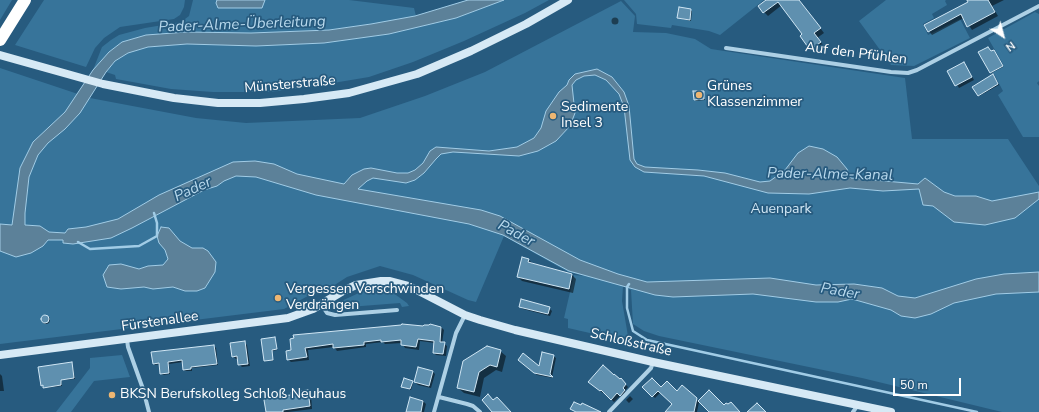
<!DOCTYPE html>
<meta charset="utf-8">
<style>
body{margin:0}
#map{position:relative;width:1039px;height:412px;overflow:hidden;background:#275b7f;font-family:"Nunito Sans",sans-serif}
canvas{display:block}
.north{position:absolute;left:983px;top:16px;width:40px;height:40px;-webkit-text-stroke:3px #275b7f;paint-order:stroke;rotate:144deg;font-size:11px;font-weight:700;line-height:16px;text-align:center;color:#fff}
.north::after{content:'';display:block;margin:auto;width:14px;height:18px;background:#fff;clip-path:polygon(50% 0,100% 100%,50% 72%,0 100%)}
.scale{position:absolute;left:893px;top:378px;width:68px;height:18px;box-sizing:border-box;border:2px solid #fff;border-top:0;padding-left:5px;font-size:12px;line-height:14px;white-space:nowrap;color:#fff;-webkit-text-stroke:3px #275b7f;paint-order:stroke}
</style>
<div id="map">
<canvas width="1039" height="412"></canvas>
<div class="north">N</div>
<div class="scale">50 m</div>
</div>
<script>
const ctx = document.querySelector('canvas').getContext('2d');
ctx.lineJoin = 'round';
function fillPath(path, color) { ctx.fillStyle = color; ctx.fill(path, 'evenodd'); }
const poly = rows => new Path2D(rows.map(r => 'M' + r).join(''));
function stroke(path, color, width, dash) { ctx.strokeStyle = color; ctx.lineWidth = width; ctx.lineCap = dash ? 'butt' : 'round'; ctx.setLineDash(dash || []); ctx.stroke(path); }
function write(font, color, halo, rows, align = 'center') {
  ctx.font = font + ' "Nunito Sans",sans-serif'; ctx.lineWidth = 3.5; ctx.setLineDash([]); ctx.textBaseline = 'middle'; ctx.strokeStyle = halo; ctx.fillStyle = color; for (const [text, x, y, turn = 0] of rows) {
    ctx.save(); ctx.translate(x, y); ctx.rotate((+turn || 0) * Math.PI / 180); ctx.textAlign = isNaN(turn) ? turn : align; if (halo) ctx.strokeText(text, 0, 0); ctx.fillText(text, 0, 0); ctx.restore();
  }
}
fillPath(poly([
 [0,0,12,0,0,20],
 [44,0,185,0,184,7,180,15,174,19,120,27,104,38,95,48,86,67,15,45],
 [193,0,349,0,414,8,416,16,371,24,329,30,251,33,187,32,146,35,122,42,109,52,93,70,102,47,111,40,119,35,145,28,181,22,189,16],
 [504,0,549,0,525,13,464,41,413,62,369,77,315,86,271,92,213,92,171,89,116,79,115,75,106,72,115,61,128,53,148,47,187,44,256,46,324,43,389,34,456,18],
 [624,0,764,0,720,35,709,31,672,25,671,28,637,24,636,14],
 [886,0,946,0,945,1,947,5,932,14,934,18,923,24,928,35,960,19,970,38,914,66,891,65,859,21],
 [621,1,635,16,633,32,666,33,695,39,711,49,905,78,912,139,1008,139,1039,186,1039,412,1002,412,862,378,659,336,644,331,633,324,631,290,623,286,622,301,629,342,568,328,568,319,564,318,574,275,585,276,568,272,504,236,476,302,468,300,413,275,380,266,347,277,330,288,306,297,284,309,0,344,0,68,90,98,196,118,246,123,360,118,425,96,485,72],
 [1035,12,1039,14,1039,81,1037,83,1039,86,1039,137,1023,137,998,95,1003,91,993,72,1004,66,988,38],
 [375,288,389,290,407,303,409,306,402,307,400,303,336,308,335,304,361,292],
 [122,355,130,377,94,381,71,412,56,412,90,368,90,358]
]), '#37749a');
const water = poly([
 [217,0,265,0,262,8,218,8,216,3,217,0],
 [468,0,504,0,456,18,389,34,324,43,256,46,187,44,148,47,128,53,115,61,106,72,80,113,65,129,48,143,38,155,29,177,25,213,25,225,40,226,49,232,65,233,68,229,86,227,118,219,159,195,233,162,255,161,274,164,297,174,344,184,352,175,364,169,371,168,397,173,408,173,415,170,423,163,430,151,436,147,489,151,517,147,534,138,541,128,546,111,559,92,567,85,569,80,575,74,597,69,612,77,624,92,629,106,634,159,637,164,645,167,698,170,725,173,760,182,770,181,785,170,798,153,809,146,823,149,837,157,847,169,851,178,918,184,925,178,944,192,955,196,976,196,992,201,1039,192,1039,199,1015,218,985,225,954,222,933,206,923,205,919,189,883,191,850,188,809,194,768,193,704,176,644,172,635,167,630,160,624,107,619,94,606,80,595,75,584,76,576,80,572,85,575,113,570,126,556,141,538,151,519,156,453,152,441,154,436,159,424,173,415,180,406,183,373,178,367,181,358,189,481,210,500,216,580,260,618,274,647,282,770,278,816,285,854,284,882,288,898,296,915,298,976,279,1004,274,1039,272,1039,292,996,294,954,303,931,314,915,318,901,316,891,310,852,299,838,302,816,302,753,294,673,297,655,295,569,271,503,235,469,224,316,195,256,177,236,176,224,181,217,186,204,190,132,228,111,238,73,244,63,243,63,240,48,240,43,246,31,253,16,257,0,251,0,224,12,225,20,168,33,142,65,112,93,70,109,52,122,42,146,35,187,32,251,33,329,30,371,24,415,16,468,0],
 [161,227,169,228,180,241,192,248,203,248,208,251,216,262,215,272,205,288,197,291,185,291,173,287,153,289,144,287,121,289,107,287,103,275,109,265,121,264,139,269,148,266,163,265,168,259,165,250,159,243,157,236,161,227]
]);
fillPath(water, '#5c8199');
stroke(water, '#a1cce6', 1);
fillPath(poly([
 [768,0,799,0,824,33,817,38,824,46,815,53,811,49,804,34,782,5,768,16,764,12],
 [968,0,1004,0,992,6,998,16,972,30,964,18,932,35,929,31,969,3],
 [680,9,692,11,691,21,678,18],
 '611.5 21a3.5 3.5 0 1 1 7 0a3.5 3.5 0 1 1-7 0Z',
 [991,52,995,52,1003,67,991,73,990,72],
 [964,63,974,80,959,88,949,71],
 [994,77,999,85,979,96,978,95],
 [703,92,705,100,696,101,695,100],
 [528,259,533,264,572,275,576,279,573,293,522,281,518,277],
 [520,307,549,308,552,311,550,316,523,309],
 '42 320a4 4 0 1 1 8 0a4 4 0 1 1-8 0Z',
 [441,327,444,330,442,343,447,346,446,356,436,355,434,353,435,343,420,341,419,350,405,348,402,343,385,344,383,342,366,344,366,347,337,351,334,347,308,350,309,360,291,362,288,359,292,351,291,340],
 [275,338,277,350,272,351,273,361,266,361,265,360],
 [244,342,247,345,250,366,242,367,239,364,238,359,236,359,233,356],
 [214,346,216,348,218,365,192,368,192,371,186,371,184,370,183,362,169,364,170,374,163,375,161,373,160,364,155,365,154,363],
 [500,351,506,356,502,372,496,370,484,378,480,397,464,393,458,388],
 [553,356,556,358,552,377,553,378,537,375,521,362,540,368],
 [72,363,75,379,61,380,62,386,45,388,42,385],
 [432,371,435,374,431,388,418,385,415,382],
 [0,374,2,376,4,391,0,391],
 [614,376,621,380,628,387,625,391,627,393,623,397,621,395,614,402,604,392,603,393,592,384],
 [412,382,413,383,411,390,404,387],
 [682,386,699,402,697,412,668,412,673,404,661,392,655,398,644,387,661,388,677,392],
 [308,391,311,394,312,409,288,412,267,412,292,396],
 [630,396,633,399,629,403,626,400],
 [411,398,423,401,426,404,424,412,409,412]
]), '#0007');
stroke(poly([
 [78,242,90,249,139,246,157,236,157,223,154,213],
 [629,284,627,287,627,308,633,331,647,340,977,412]
]), '#a1cce6', 2.5);
const building = poly([
 [766,0,799,0,821,28,814,33,821,42,810,50,800,36,802,34,778,2,763,13,758,6,766,0],
 [967,0,988,0,995,12,967,27,961,14,928,32,924,25,968,2,967,0],
 [679,7,691,9,690,20,677,18,679,7],
 [988,47,991,51,994,50,1003,66,990,73,978,52,988,47],
 [964,62,972,77,955,86,947,71,964,62],
 [993,74,998,84,978,96,972,87,993,74],
 [693,91,704,91,704,99,694,100,693,91],
 [522,257,529,259,528,262,572,274,569,289,517,277,522,257],
 [521,299,550,307,548,314,519,307,521,299],
 '41 319a4 4 0 1 1 8 0a4 4 0 1 1-8 0Z',
 [402,324,423,326,424,325,429,325,430,324,441,327,440,342,445,342,443,354,433,353,434,341,418,339,416,347,401,345,401,340,381,342,381,340,364,342,364,345,333,348,333,344,305,348,307,357,287,360,286,351,291,350,290,339,294,338,293,335,401,325,402,324],
 [275,337,277,349,272,350,273,360,264,361,261,339,275,337],
 [245,341,248,364,238,365,237,356,232,357,230,343,245,341],
 [214,345,217,364,191,367,191,369,183,370,182,360,168,362,169,373,160,374,159,363,153,364,151,352,214,345],
 [487,346,501,350,497,367,490,365,479,372,474,392,457,388,463,361,487,346],
 [542,352,554,355,550,374,553,377,534,373,518,360,523,353,539,366,542,352],
 [72,362,74,378,61,380,61,385,43,388,43,385,41,386,38,367,72,362],
 [603,365,614,375,614,374,620,379,621,378,626,384,623,388,625,390,620,396,617,393,611,400,601,390,600,391,588,382,603,365],
 [418,367,433,371,429,386,414,382,418,367],
 [404,378,413,381,410,389,401,387,404,378],
 [652,378,661,387,667,381,677,391,682,385,697,398,694,412,665,412,672,404,658,391,652,397,642,387,652,378],
 [308,390,310,406,283,410,283,412,266,412,264,400,267,396,272,397,291,395,291,392,308,390],
 [709,390,724,405,726,403,728,404,731,402,740,412,709,412,698,401,709,390],
 [488,394,493,400,497,397,511,412,492,412,482,400,488,394],
 [410,397,423,401,421,412,406,412,410,397],
 [574,402,581,405,582,403,601,412,576,412,570,409,574,402],
 [757,403,766,412,747,412,757,403]
]);
fillPath(building, '#5f90af');
stroke(building, '#d0e6f4', 1);
stroke(poly([
 [726,48,891,72,908,73,917,70,1039,6],
 [321,304,327,313,335,315,397,310],
 [127,340,128,347,143,389,149,412],
 [439,397,467,404,473,406,480,412],
 [434,412,456,333,465,315],
 [609,412,651,368,653,362],
 [853,412,858,405]
]), '#add0e5', 4);
stroke(poly([
 [0,55,103,84,174,98,218,103,260,103,304,99,349,93,417,74,471,51,526,24,568,0],
 [0,355,288,318,313,309,343,291,356,285,381,281,390,281,409,286,465,315,480,320,515,330,653,362,891,412]
]), '#d6e9f5', 8);
stroke(poly([
 [0,40,25,0]
]), '#fff', 12);
for (const [x, y, r, color] of [
 [699,95,4,"#eeb672"],
 [553,116,4,"#eeb672"],
 [278,298,4,"#eeb672"],
 [112,395,4,"#eeb672"]
]) { const dot = new Path2D(); dot.arc(x, y, r, 0, 2 * Math.PI); ctx.fillStyle = color; ctx.fill(dot); stroke(dot, '#275b7f', 1.5); }
write('14px', '#fff', '#275b7f', [
 ["Auf den Pfühlen",856,54,7],
 ["Münsterstraße",290,85,-5],
 ["Fürstenallee",160,322,-8],
 ["Schloßstraße",631,343,13]
]);
write('14px', '#fff', '#275b7f', [
 ["Grünes",707,87],
 ["Klassenzimmer",707,103],
 ["Sedimente",561,108],
 ["Insel 3",561,124],
 ["Vergessen Verschwinden",286,290],
 ["Verdrängen",286,306],
 ["BKSN Berufskolleg Schloß Neuhaus",120,395]
], 'left');
write('14px', '#d0e6f4', '#275b7f', [
 ["Auenpark",781,210]
]);
write('italic 15px', '#b8d9ed', '#275b7f', [
 ["Pader-Alme-Überleitung",242,25,-2],
 ["Pader-Alme-Kanal",830,175,1],
 ["Pader",193,190,-25],
 ["Pader",516,234,28],
 ["Pader",840,292,10]
]);
</script>
